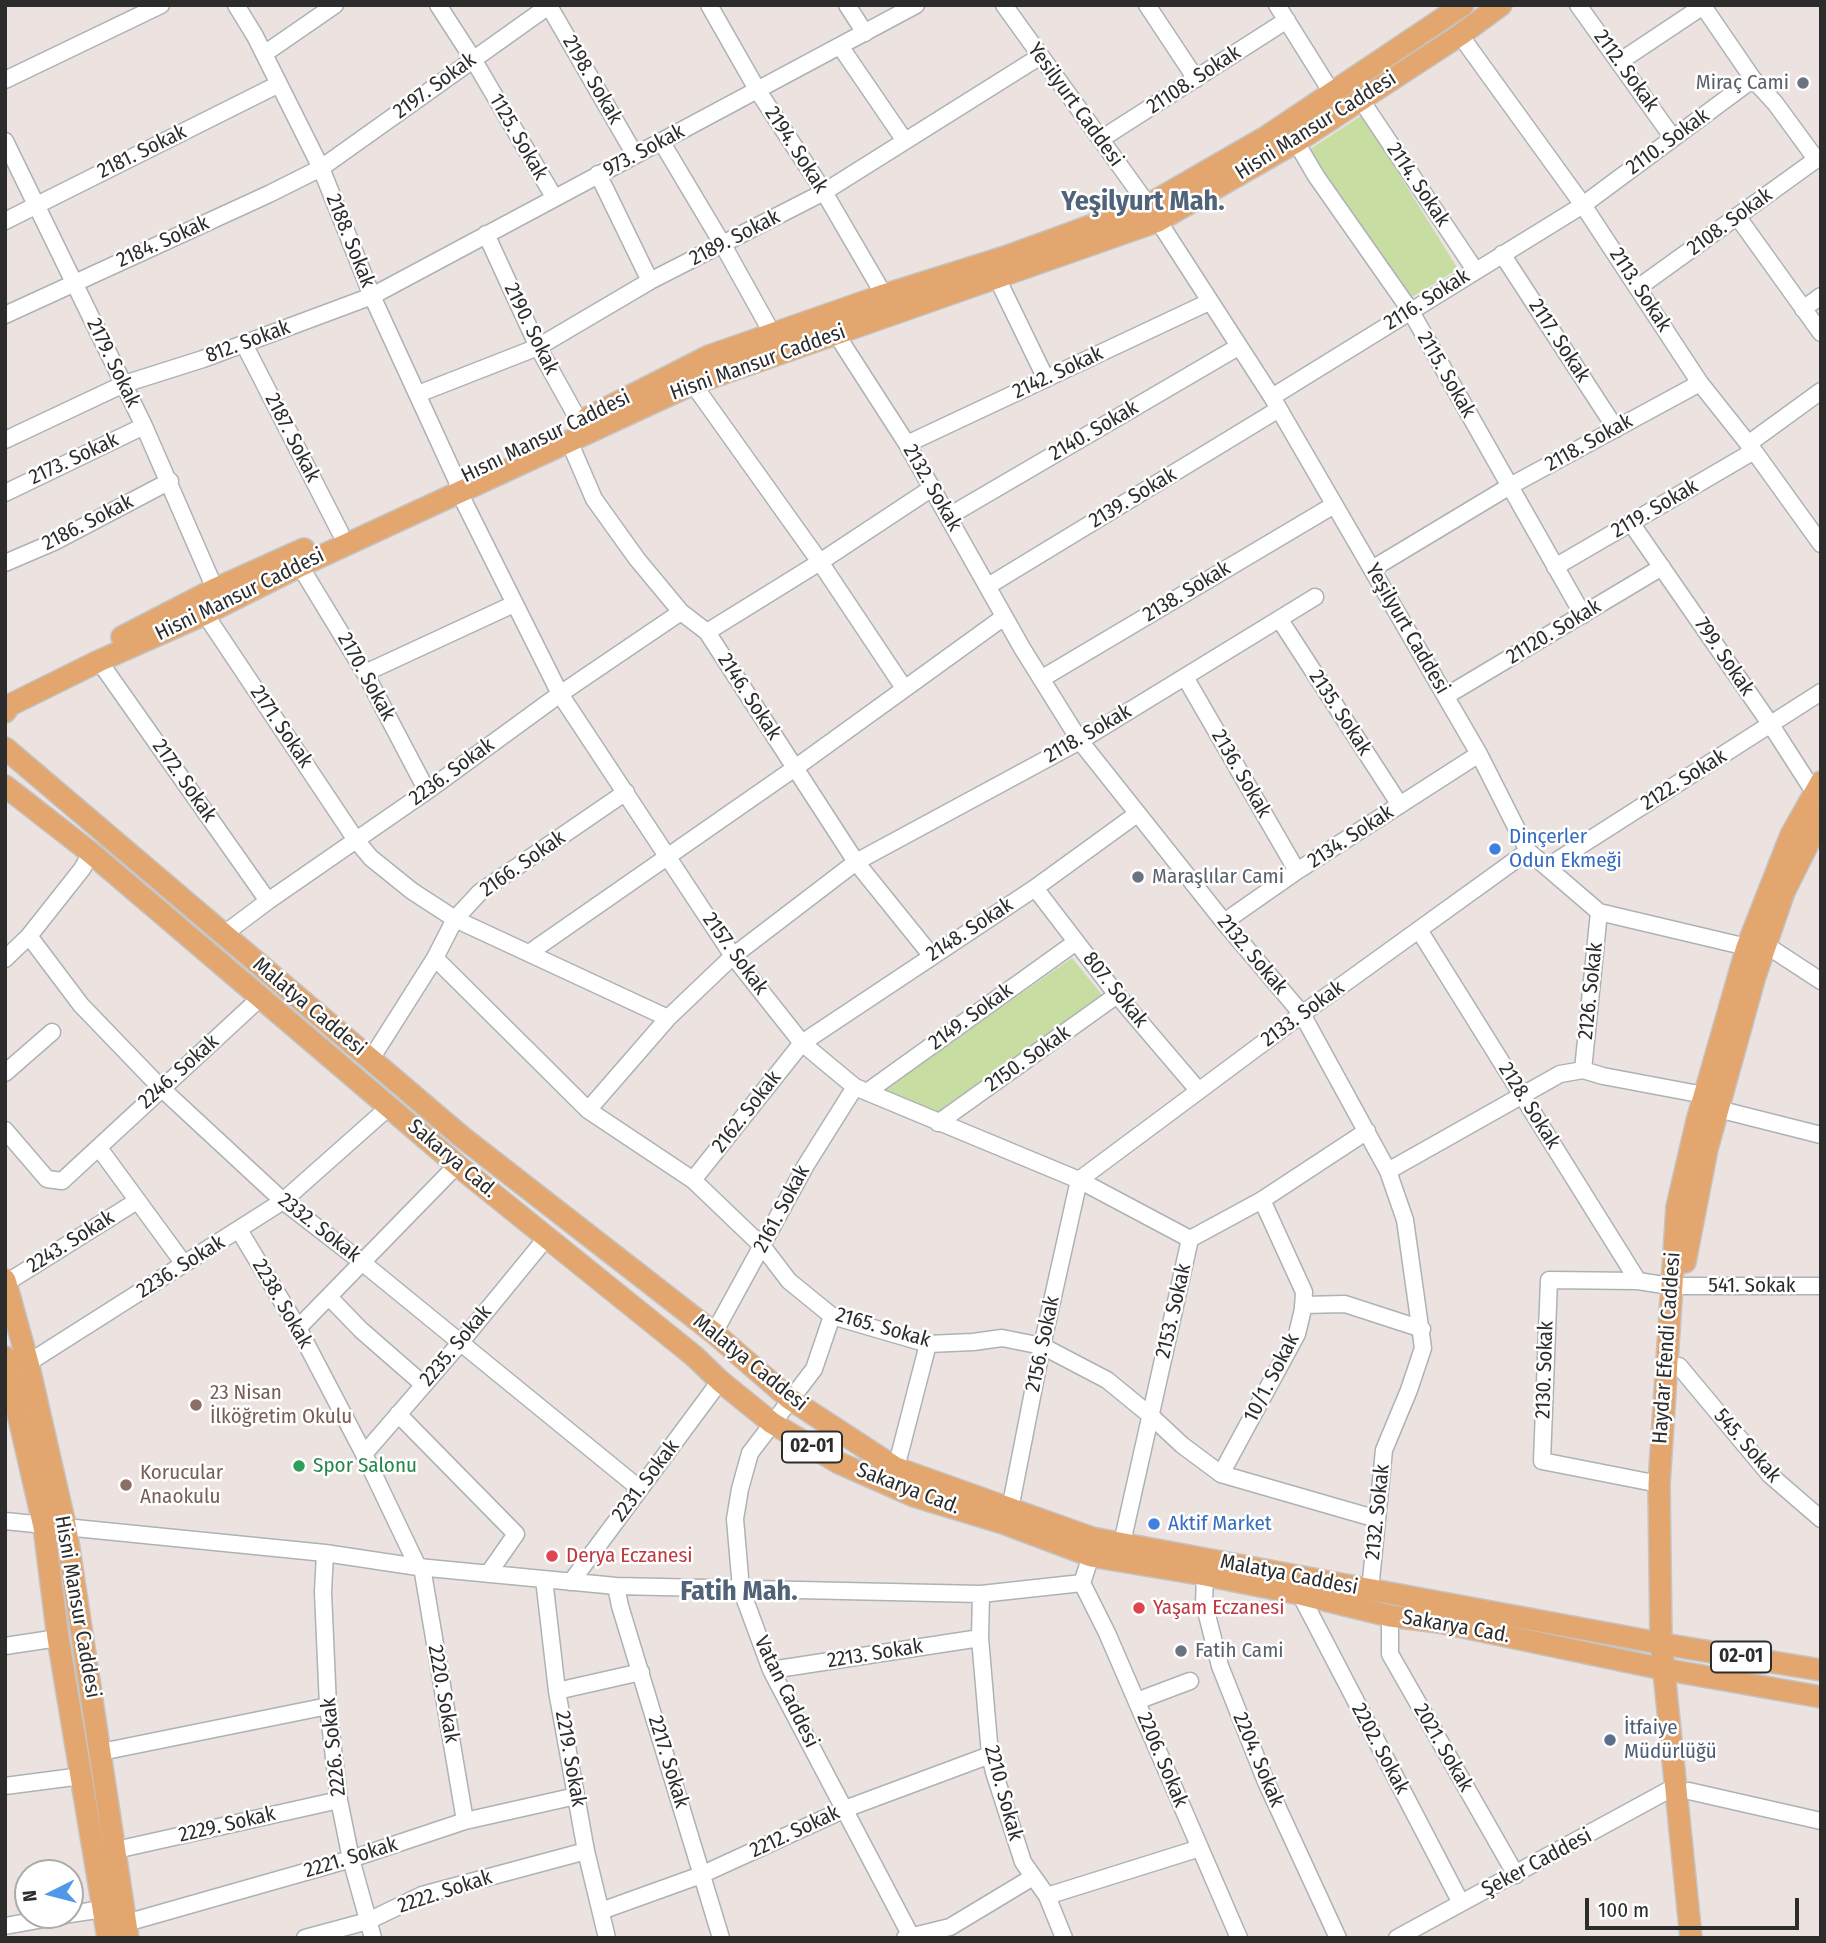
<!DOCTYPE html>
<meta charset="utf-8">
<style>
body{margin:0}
#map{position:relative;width:1826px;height:1943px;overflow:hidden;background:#ece3e0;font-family:"Fira Sans Condensed",sans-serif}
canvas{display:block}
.frame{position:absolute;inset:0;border:7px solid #2c2c2c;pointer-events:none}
.north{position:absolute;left:14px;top:1859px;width:70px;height:70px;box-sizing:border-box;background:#fff;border:2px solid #ababab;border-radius:50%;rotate:264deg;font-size:19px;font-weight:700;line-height:28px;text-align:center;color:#2c2c2c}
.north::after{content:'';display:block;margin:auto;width:24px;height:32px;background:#5199e8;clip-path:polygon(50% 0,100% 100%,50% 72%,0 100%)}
.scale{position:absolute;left:1585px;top:1898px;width:214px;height:32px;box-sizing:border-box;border:4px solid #2c2c2c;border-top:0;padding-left:9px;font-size:21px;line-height:24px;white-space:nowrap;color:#2c2c2c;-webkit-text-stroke:5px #fff;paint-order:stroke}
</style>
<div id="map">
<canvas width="1826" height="1943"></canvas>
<div class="frame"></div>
<div class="north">N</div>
<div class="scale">100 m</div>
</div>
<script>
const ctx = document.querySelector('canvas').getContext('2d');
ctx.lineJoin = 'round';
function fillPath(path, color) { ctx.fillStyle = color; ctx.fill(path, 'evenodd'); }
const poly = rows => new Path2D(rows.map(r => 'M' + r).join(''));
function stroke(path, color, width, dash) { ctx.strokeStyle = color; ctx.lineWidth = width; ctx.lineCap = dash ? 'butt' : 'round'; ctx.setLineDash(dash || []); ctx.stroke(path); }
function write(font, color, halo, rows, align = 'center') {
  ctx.font = font + ' "Fira Sans Condensed",sans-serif'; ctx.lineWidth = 5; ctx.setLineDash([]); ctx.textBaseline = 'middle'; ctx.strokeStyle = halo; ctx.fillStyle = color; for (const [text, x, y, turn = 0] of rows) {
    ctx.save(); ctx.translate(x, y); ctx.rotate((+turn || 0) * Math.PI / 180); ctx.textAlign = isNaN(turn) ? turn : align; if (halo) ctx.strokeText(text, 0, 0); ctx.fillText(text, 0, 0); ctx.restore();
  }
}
fillPath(poly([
 [1362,115,1458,269,1407,300,1309,150],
 [1072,958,1103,996,936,1114,881,1091]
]), '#c7dda2');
const minor = poly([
 [236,5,255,36,321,168,372,296,457,481,459,492,560,694,733,956,802,1043,855,1087,1079,1180,1190,1239],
 [438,5,473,59,554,197],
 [709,5,758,91,824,192,884,295],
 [847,5,865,33],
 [1004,5,1148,205,1272,397,1479,754,1528,851,1599,912,1747,947],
 [1147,5,1196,79],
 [1277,5,1337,101],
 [1578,5,1673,138],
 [549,6,635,155],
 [1460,35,1583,205,1700,383,1754,451,1821,544],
 [840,46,905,141],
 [264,54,335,5],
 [1619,62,1703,6,1753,79,1775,103,1816,159],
 [5,80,161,5],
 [1361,100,1475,270],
 [1101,139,1287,20],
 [5,141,144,426,215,589],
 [661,141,723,245,772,333],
 [1296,142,1316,176,1410,310,1583,615],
 [598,174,650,281],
 [1737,216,1821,333],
 [5,221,279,84],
 [486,234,538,347,579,421],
 [1502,254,1616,429],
 [997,278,1046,379],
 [1639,287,1821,156],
 [1803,309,1821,296],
 [5,315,269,194,321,168,550,5],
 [831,326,907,444,1022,648,1080,741,1224,922,1302,1014,1388,1171,1405,1220,1423,1348,1409,1390,1384,1450,1370,1590],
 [244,344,340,532],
 [693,384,820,562,904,688],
 [418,394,538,347,650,281,824,192,1039,57],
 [1272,397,1583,205,1753,79],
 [5,440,124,384,203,359,372,296,916,5],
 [569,441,594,499,637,559,681,612,707,632,856,862,931,955],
 [907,444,1209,302],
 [1748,444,1821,391],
 [5,493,144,426],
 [949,516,1238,347],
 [1631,523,1771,725,1814,792],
 [5,563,54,542,170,481],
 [300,566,365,673,427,791],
 [1555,567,1754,451],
 [1372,569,1510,486,1700,383],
 [988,586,1279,409],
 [205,614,356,840,371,858,412,891,455,919,668,1018],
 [1280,620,1400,805],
 [707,632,820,562,932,488],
 [99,661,268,901],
 [365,673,514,604],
 [1185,677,1297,871],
 [1041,679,1334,505],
 [1446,696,1662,567],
 [1547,867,1821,692],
 [1035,888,1117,995,1198,1090],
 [1224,922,1297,871,1479,754],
 [1419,930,1638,1281],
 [224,934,268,901,427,791,560,694,681,612],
 [29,936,81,1005,161,1088,283,1201,363,1263,640,1489],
 [1766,945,1821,981],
 [529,953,795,768,1004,617],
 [435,958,588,1110,693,1180,763,1247,789,1281,832,1316,928,1344,973,1342,1002,1338,1042,1346,1107,1380,1151,1416,1182,1445,1221,1474,1377,1519],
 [5,959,29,936,82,869,91,853],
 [371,1059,435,958,455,919,480,892,626,792],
 [1583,1070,1599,912],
 [5,1073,52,1032],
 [867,1092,1076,942],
 [1718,1109,1821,1135],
 [588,1110,668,1018,733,956,856,862,1080,741,1315,597],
 [938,1123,1117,995],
 [5,1130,47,1179,62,1181,260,998],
 [99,1148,184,1264],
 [1388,1171,1560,1074,1583,1070,1603,1076,1704,1095],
 [693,1180,802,1043,1035,888,1137,814],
 [239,1230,298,1328,364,1454,418,1567],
 [6,1283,137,1201],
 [1683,1286,1821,1286],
 [329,1297,361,1330,424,1385],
 [1303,1305,1345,1304,1422,1329],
 [832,1316,814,1369,750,1453,740,1489,735,1519,741,1589,771,1670,912,1938],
 [298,1328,457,1165],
 [714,1333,806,1165,855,1087],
 [28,1363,283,1201,389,1107],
 [1679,1366,1770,1475,1821,1519],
 [398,1414,516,1534,488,1574],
 [364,1454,461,1342,547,1237],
 [896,1468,928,1344],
 [1221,1474,1297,1334,1303,1309,1304,1292,1262,1200],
 [1659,1484,1542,1461,1549,1280,1638,1281,1670,1286],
 [1010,1509,1042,1346,1079,1180,1302,1014,1528,851],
 [5,1521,325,1553,418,1567,616,1586,981,1594,1082,1583,1091,1556],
 [1122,1543,1190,1239,1262,1200,1367,1131],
 [325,1553,323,1592,328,1706,339,1800,351,1859,373,1938],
 [422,1567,465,1821],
 [1205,1575,1204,1603,1220,1666,1266,1782,1338,1938],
 [544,1579,557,1691,586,1851,607,1938],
 [571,1582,720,1381],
 [1082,1583,1107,1633,1239,1938],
 [616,1586,620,1606,721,1938],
 [981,1594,980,1638,990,1755,994,1772,1023,1862,1047,1896,1064,1938],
 [1300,1594,1461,1903],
 [1390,1616,1390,1654,1516,1875],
 [5,1646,58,1638],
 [771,1670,980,1638],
 [557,1691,641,1672],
 [1137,1701,1190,1681],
 [101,1752,328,1706],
 [5,1786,82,1776],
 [1689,1791,1821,1821],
 [116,1850,339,1800],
 [1047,1896,1200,1848],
 [601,1911,701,1875,845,1809,990,1755],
 [70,1914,103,1909],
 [126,1923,351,1859,465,1821,576,1796],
 [5,1926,66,1915],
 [305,1938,368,1921,422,1895,586,1851],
 [905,1938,950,1927,1033,1877],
 [1397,1938,1676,1786]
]);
const major = poly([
 [587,418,709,356,884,295,1005,257,1148,205,1266,137,1463,5],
 [122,637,215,589,304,549],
 [5,712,10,705,99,661,205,614,300,566,693,384,1158,221,1296,142,1460,35,1501,5],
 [5,748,462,1137,714,1333,790,1399,896,1468,1092,1538,1675,1646,1821,1670],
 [5,786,91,853,457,1165,694,1356,720,1381,772,1423,839,1463,914,1496,1003,1523,1091,1556,1205,1575,1300,1594,1390,1616,1439,1622,1663,1669,1821,1697],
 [1685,1262,1707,1149,1755,976,1784,892,1821,818],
 [5,1280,28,1363,66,1529,128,1938],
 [5,1357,44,1527,58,1638,108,1938],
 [1691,1938,1661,1642,1659,1484,1677,1207,1697,1121,1747,947,1791,835,1821,782]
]);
stroke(minor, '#acb2b7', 19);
stroke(major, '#c4c4c4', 24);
stroke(minor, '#fff', 16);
stroke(major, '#e3a66e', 21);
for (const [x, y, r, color] of [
 [1803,83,7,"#6b7280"],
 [1495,849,7,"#3f7fe0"],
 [1138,877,7,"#6b7280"],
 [196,1405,7,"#8d6e63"],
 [299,1466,7,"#2e9e5b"],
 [126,1485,7,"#8d6e63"],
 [1154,1524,7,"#3f7fe0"],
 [552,1556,7,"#e0444e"],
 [1139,1608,7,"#e0444e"],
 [1181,1651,7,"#6b7280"],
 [1610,1740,7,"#5c6f8a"]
]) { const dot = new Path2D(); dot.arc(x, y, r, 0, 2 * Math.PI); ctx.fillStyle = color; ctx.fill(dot); stroke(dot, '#fff', 2.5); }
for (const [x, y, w] of [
 [812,1447,60],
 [1741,1657,60]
]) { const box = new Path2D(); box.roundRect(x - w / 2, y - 15.5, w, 31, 5); ctx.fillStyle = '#fff'; ctx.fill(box); stroke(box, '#2c2c2c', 2); }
write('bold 19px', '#2c2c2c', null, [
 ["02-01",812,1447],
 ["02-01",1741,1657]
]);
write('21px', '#2c2c2c', '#fff', [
 ["2112. Sokak",1626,71,54],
 ["2198. Sokak",592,80,60],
 ["21108. Sokak",1194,80,-33],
 ["2197. Sokak",435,86,-36],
 ["Yesilyurt Caddesi",1075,105,54],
 ["Hisni Mansur Caddesi",1316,126,-32],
 ["1125. Sokak",518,137,60],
 ["2110. Sokak",1668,142,-36],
 ["2194. Sokak",796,150,57],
 ["973. Sokak",644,151,-28],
 ["2181. Sokak",142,152,-26],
 ["2114. Sokak",1418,185,56],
 ["2108. Sokak",1730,222,-36],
 ["2189. Sokak",735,238,-27],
 ["2188. Sokak",350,241,68],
 ["2184. Sokak",163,242,-24],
 ["2113. Sokak",1640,290,57],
 ["2116. Sokak",1427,300,-32],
 ["2190. Sokak",531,329,64],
 ["2117. Sokak",1559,341,57],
 ["812. Sokak",248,342,-20],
 ["2179. Sokak",113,363,64],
 ["Hisni Mansur Caddesi",758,363,-20],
 ["2142. Sokak",1058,373,-25],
 ["2115. Sokak",1446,375,60],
 ["2140. Sokak",1094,431,-30],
 ["Hısnı Mansur Caddesi",546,437,-26],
 ["2187. Sokak",292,438,63],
 ["2118. Sokak",1589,443,-29],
 ["2173. Sokak",74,459,-25],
 ["2132. Sokak",932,488,60],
 ["2139. Sokak",1133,498,-31],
 ["2119. Sokak",1655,509,-30],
 ["2186. Sokak",88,523,-27],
 ["2138. Sokak",1187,592,-31],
 ["Hisni Mansur Caddesi",240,595,-26],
 ["Yeşilyurt Caddesi",1407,629,60],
 ["21120. Sokak",1554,632,-31],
 ["799. Sokak",1724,657,56],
 ["2170. Sokak",366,677,61],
 ["2146. Sokak",749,697,57],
 ["2135. Sokak",1340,713,57],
 ["2171. Sokak",281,727,56],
 ["2118. Sokak",1088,734,-30],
 ["2236. Sokak",452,772,-36],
 ["2136. Sokak",1241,774,60],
 ["2122. Sokak",1684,780,-32],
 ["2172. Sokak",184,781,55],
 ["2134. Sokak",1351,837,-33],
 ["2166. Sokak",523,864,-35],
 ["2148. Sokak",970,930,-33],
 ["2157. Sokak",735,954,54],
 ["2132. Sokak",1252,955,50],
 ["807. Sokak",1115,990,51],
 ["2126. Sokak",1591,991,-84],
 ["Malatya Caddesi",309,1007,40],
 ["2133. Sokak",1303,1014,-36],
 ["2149. Sokak",971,1017,-36],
 ["2150. Sokak",1028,1059,-35],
 ["2246. Sokak",179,1072,-42],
 ["2128. Sokak",1529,1106,58],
 ["2162. Sokak",747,1112,-52],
 ["Sakarya Cad.",452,1159,40],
 ["2161. Sokak",782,1209,-62],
 ["2332. Sokak",319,1228,38],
 ["2243. Sokak",71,1242,-32],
 ["2236. Sokak",181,1267,-32],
 ["541. Sokak",1752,1286],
 ["2238. Sokak",282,1304,60],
 ["2153. Sokak",1174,1311,-77],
 ["2165. Sokak",883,1328,16],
 ["2156. Sokak",1043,1344,-78],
 ["2235. Sokak",456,1346,-50],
 ["Haydar Efendi Caddesi",1667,1348,-86],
 ["Malatya Caddesi",750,1363,39],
 ["2130. Sokak",1545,1370,-88],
 ["10/1. Sokak",1272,1378,-63],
 ["545. Sokak",1747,1446,49],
 ["2231. Sokak",646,1481,-53],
 ["Sakarya Cad.",908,1489,21],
 ["2132. Sokak",1378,1512,-84],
 ["Malatya Caddesi",1289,1575,11],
 ["Hisni Mansur Caddesi",77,1607,80],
 ["Sakarya Cad.",1456,1627,10],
 ["2213. Sokak",875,1654,-9],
 ["Vatan Caddesi",786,1692,64],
 ["2220. Sokak",443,1694,80],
 ["2226. Sokak",334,1747,-96],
 ["2021. Sokak",1443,1748,60],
 ["2202. Sokak",1380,1749,62],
 ["2219. Sokak",570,1759,80],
 ["2206. Sokak",1162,1760,67],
 ["2204. Sokak",1258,1760,67],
 ["2217. Sokak",668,1762,73],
 ["2210. Sokak",1003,1793,75],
 ["2229. Sokak",227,1825,-13],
 ["2212. Sokak",795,1832,-25],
 ["2221. Sokak",351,1858,-17],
 ["Şeker Caddesi",1537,1863,-28],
 ["2222. Sokak",445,1892,-18]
]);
write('21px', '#5b616d', '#fff', [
 ["Miraç Cami",1789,83,"right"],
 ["Maraşlılar Cami",1152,877],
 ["Fatih Cami",1195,1651]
], 'left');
write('21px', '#366cbe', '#fff', [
 ["Dinçerler",1509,837],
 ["Odun Ekmeği",1509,861],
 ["Aktif Market",1168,1524]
], 'left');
write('21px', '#785e54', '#fff', [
 ["23 Nisan",210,1393],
 ["İlköğretim Okulu",210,1417],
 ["Korucular",140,1473],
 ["Anaokulu",140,1497]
], 'left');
write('21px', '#27864d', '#fff', [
 ["Spor Salonu",313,1466]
], 'left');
write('21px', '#be3a42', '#fff', [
 ["Derya Eczanesi",566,1556],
 ["Yaşam Eczanesi",1153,1608]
], 'left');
write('21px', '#4e5e75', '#fff', [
 ["İtfaiye",1624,1728],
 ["Müdürlüğü",1624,1752]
], 'left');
write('bold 28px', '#516378', '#fff', [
 ["Yeşilyurt Mah.",1143,202],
 ["Fatih Mah.",739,1592]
]);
</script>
